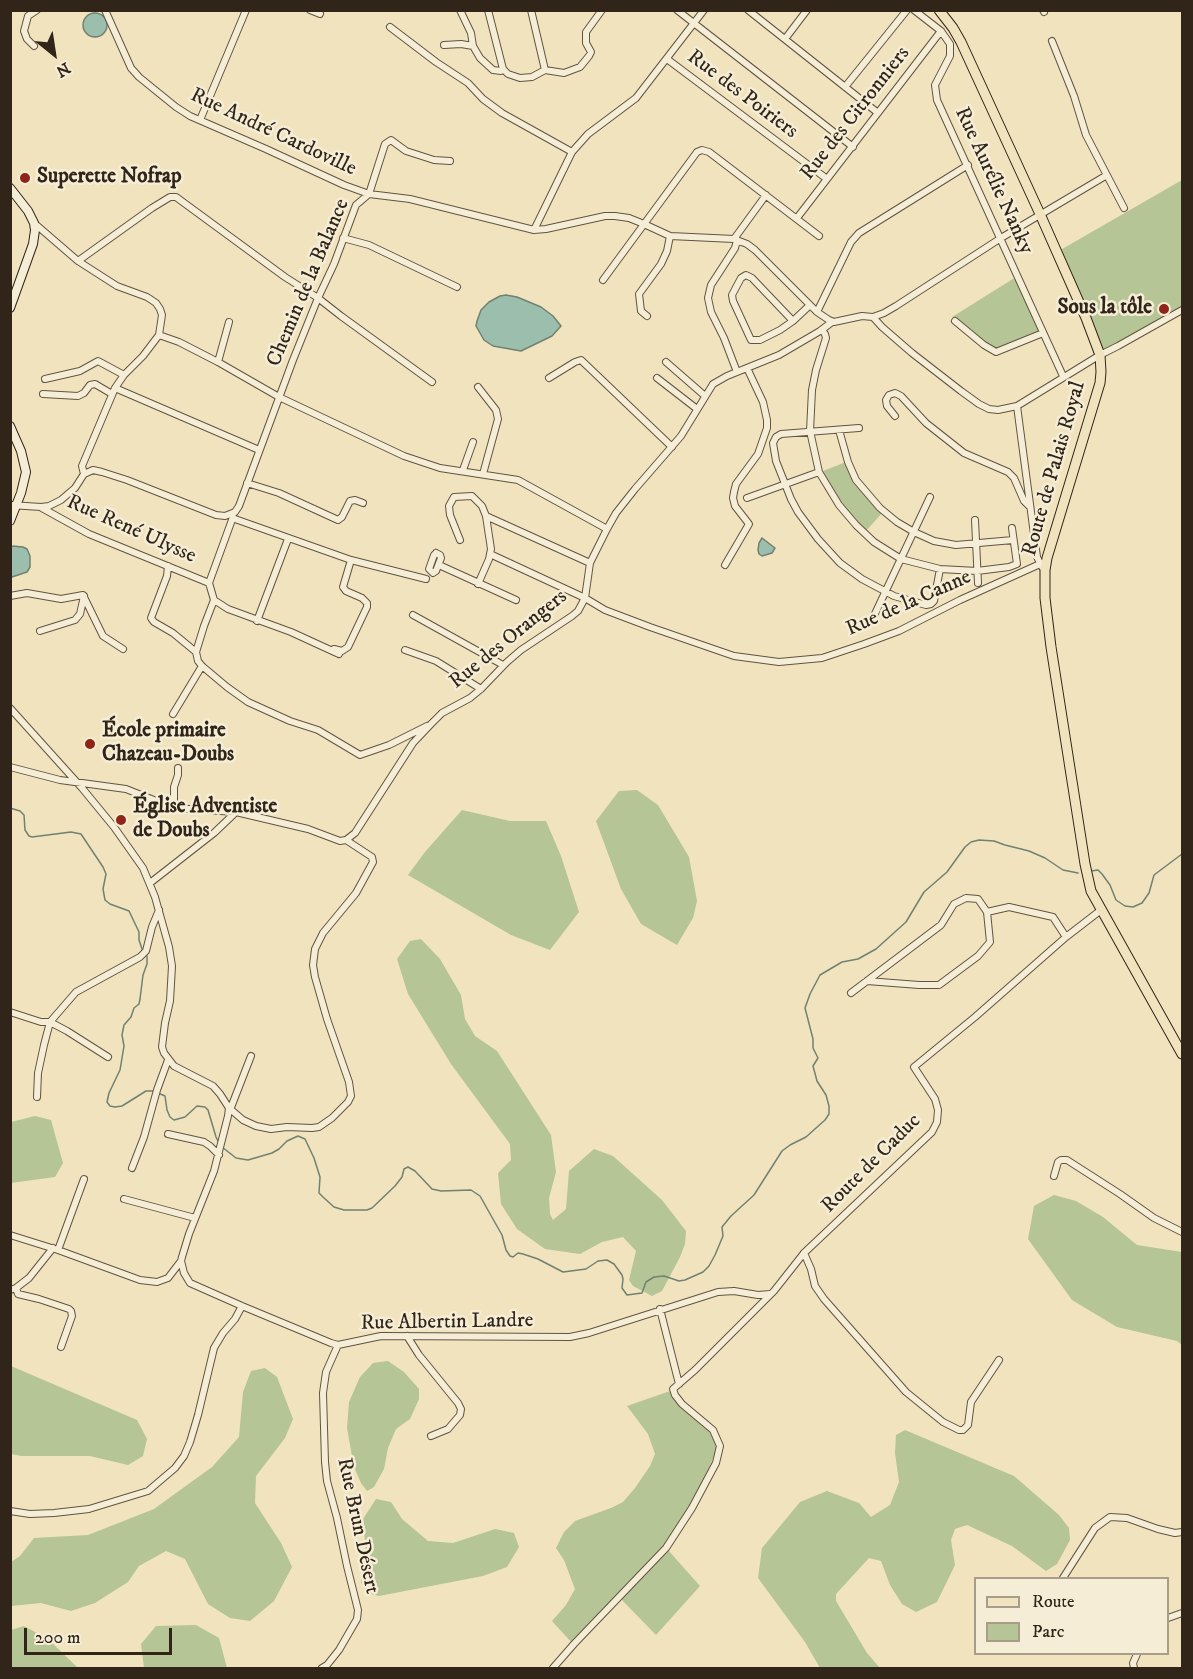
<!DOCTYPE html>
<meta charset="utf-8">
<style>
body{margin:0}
#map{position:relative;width:1193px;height:1679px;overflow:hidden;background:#f0e3be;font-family:"IM FELL DW Pica",serif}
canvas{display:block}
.frame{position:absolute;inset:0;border:12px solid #31251a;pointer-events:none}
.legend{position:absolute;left:974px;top:1577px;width:195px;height:78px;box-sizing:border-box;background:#f5edd5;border:2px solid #a79d8a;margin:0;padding:8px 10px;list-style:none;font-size:18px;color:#31251a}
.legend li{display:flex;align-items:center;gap:12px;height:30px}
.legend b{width:30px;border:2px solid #a79d8a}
.north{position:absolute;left:24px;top:24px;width:60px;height:60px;-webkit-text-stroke:4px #f5edd5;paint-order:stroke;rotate:150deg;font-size:16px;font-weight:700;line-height:24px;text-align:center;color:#31251a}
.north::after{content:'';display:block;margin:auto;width:21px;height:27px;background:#31251a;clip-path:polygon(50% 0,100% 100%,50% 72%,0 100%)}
.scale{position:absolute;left:24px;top:1628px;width:148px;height:27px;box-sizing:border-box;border:3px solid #31251a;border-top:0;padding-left:8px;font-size:18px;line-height:21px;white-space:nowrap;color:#31251a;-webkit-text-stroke:4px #f5edd5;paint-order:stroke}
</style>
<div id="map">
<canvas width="1193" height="1679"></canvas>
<div class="frame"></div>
<ul class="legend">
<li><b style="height:8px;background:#f0e3be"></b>Route</li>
<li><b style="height:16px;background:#b5c595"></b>Parc</li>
</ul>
<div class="north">N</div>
<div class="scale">200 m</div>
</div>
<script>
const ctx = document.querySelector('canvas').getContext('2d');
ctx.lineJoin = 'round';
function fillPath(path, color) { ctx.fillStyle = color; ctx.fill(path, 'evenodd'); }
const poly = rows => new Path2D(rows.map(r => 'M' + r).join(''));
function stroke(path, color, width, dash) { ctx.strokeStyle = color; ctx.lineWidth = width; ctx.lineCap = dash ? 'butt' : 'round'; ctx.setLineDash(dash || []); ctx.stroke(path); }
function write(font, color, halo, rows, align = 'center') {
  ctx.font = font + ' "IM FELL DW Pica",serif'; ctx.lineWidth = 5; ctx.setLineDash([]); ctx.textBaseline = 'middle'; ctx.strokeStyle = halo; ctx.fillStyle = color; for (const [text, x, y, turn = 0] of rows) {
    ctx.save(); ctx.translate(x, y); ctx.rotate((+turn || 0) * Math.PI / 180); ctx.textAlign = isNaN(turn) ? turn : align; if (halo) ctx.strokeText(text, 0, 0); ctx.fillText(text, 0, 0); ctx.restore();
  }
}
fillPath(poly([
 [1182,180,1182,310,1100,355,1057,252],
 [1016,277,1040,331,998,349,989,346,952,317],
 [846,462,882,513,866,531,851,516,839,498,823,471],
 [637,790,658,805,689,857,697,901,693,918,677,945,641,924,621,889,596,821,619,791],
 [462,810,510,821,546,821,561,856,579,912,550,950,511,935,408,875,425,852],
 [421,939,440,959,461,995,465,1019,475,1036,497,1051,551,1135,556,1172,549,1198,550,1214,553,1220,566,1209,569,1171,594,1149,613,1156,662,1200,686,1231,685,1244,680,1257,662,1291,652,1296,633,1286,629,1280,636,1251,623,1237,602,1242,580,1254,545,1249,517,1229,501,1204,498,1173,511,1160,510,1144,451,1064,408,994,397,959,410,941],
 [35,1116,51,1120,63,1163,55,1177,11,1183,11,1122],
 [1054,1195,1076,1201,1103,1217,1137,1245,1182,1252,1182,1345,1177,1341,1117,1327,1072,1300,1028,1239,1034,1206],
 [388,1361,404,1372,419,1389,419,1399,410,1419,396,1429,388,1448,384,1469,374,1487,367,1491,361,1483,354,1467,347,1428,349,1402,360,1377,373,1363],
 [11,1366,137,1420,147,1439,143,1456,128,1465,90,1456,21,1456,11,1454],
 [265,1368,277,1377,293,1419,285,1438,256,1476,255,1503,281,1543,292,1567,274,1601,250,1621,230,1618,208,1604,185,1559,166,1551,139,1566,128,1582,95,1603,71,1611,41,1603,11,1606,11,1562,20,1556,34,1538,88,1535,154,1509,212,1467,239,1437,243,1392,251,1371],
 [673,1390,681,1404,713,1435,718,1446,703,1483,683,1520,664,1548,572,1643,552,1621,566,1605,575,1589,564,1560,556,1548,564,1532,575,1521,611,1508,623,1502,635,1488,650,1466,655,1454,648,1434,627,1406],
 [905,1430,1014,1476,1059,1515,1069,1528,1070,1540,1057,1564,1046,1571,1012,1546,967,1525,955,1529,951,1540,955,1565,937,1602,916,1612,902,1604,890,1585,881,1561,869,1558,836,1594,836,1601,867,1653,880,1668,820,1668,805,1642,758,1578,762,1548,800,1502,827,1491,859,1503,871,1517,890,1505,899,1482,895,1453,896,1435],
 [376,1499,391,1502,402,1519,428,1541,453,1543,495,1529,514,1533,519,1547,507,1567,483,1576,379,1596,366,1593,361,1582,366,1553,363,1519],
 [668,1550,700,1586,656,1635,621,1599],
 [196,1625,219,1638,227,1668,144,1668,141,1644,156,1626],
 [24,1626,48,1639,78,1668,11,1668,11,1630]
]), '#b5c595');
const water = poly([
 '83 25a12 12 0 1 1 24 0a12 12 0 1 1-24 0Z',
 [506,295,517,297,541,307,553,316,561,326,552,336,521,351,493,346,484,340,476,326,477,321,481,310,489,302,500,296,506,295],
 [762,538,775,548,772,553,762,556,759,554,758,550,759,543,762,538],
 [13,546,23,547,27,549,30,556,30,567,27,572,12,577,11,577,10,548,13,546]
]);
fillPath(water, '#9bbead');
stroke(water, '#718172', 1.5);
stroke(poly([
 [10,808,20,811,24,815,25,830,29,836,32,837,71,832,81,834,103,867,106,874,103,889,105,900,110,904,129,911,139,932,139,940,142,949],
 [1091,871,1098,870,1102,874,1110,885,1116,900,1125,906,1133,907,1142,903,1149,893,1154,875,1182,854],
 [147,956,147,964,143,975,140,999,139,1004,134,1008,131,1017,124,1025,122,1035,124,1046,120,1070,109,1093,107,1102,110,1106,115,1107,122,1106,146,1091,154,1091],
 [158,1093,165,1096,167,1110,170,1117,174,1120,185,1117,197,1106,205,1107,208,1110,216,1137,219,1143],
 [222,1147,236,1158,248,1160,272,1153,279,1149,287,1141,298,1136,305,1139,314,1158,320,1177,319,1193,323,1197,334,1207,344,1210,367,1210,372,1208,395,1186,402,1177,404,1169,408,1167,415,1171,432,1189,441,1191,471,1190,480,1196,502,1235,506,1250,510,1256,513,1257,518,1253,523,1254,538,1259,563,1272,586,1269,598,1261,607,1260,614,1264,622,1275,623,1279,622,1288,627,1295,642,1293,646,1282,654,1277,664,1276,679,1281,685,1280,703,1272,709,1266,715,1255,723,1236,722,1227,731,1216,754,1195,782,1151,790,1145,806,1137,825,1120,829,1114,829,1106,826,1095,817,1081,813,1066,818,1058,813,1048,813,1039,805,1008,810,994,820,975,842,962,858,959,876,949,906,922,924,892,947,872,965,847,971,842,979,840,994,841,1005,845,1029,851,1045,858,1063,870,1078,873]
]), '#718172', 1.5);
const minor = poly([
 [105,10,131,68,139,77,176,107,190,116,266,149,344,185,369,194,385,144,391,140,406,151,434,160,450,161],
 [310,10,320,14],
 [460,10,471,33,473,46,480,58,493,70,501,71,503,69],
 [488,10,503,69,508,74,520,78,532,77,545,70],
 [531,10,545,70,564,73,580,67,589,56,591,52,586,43,586,32,602,10],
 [677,10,853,147],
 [748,10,878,113],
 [914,10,941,31,950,44,950,56,935,85,937,100,1063,376],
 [1043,10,1044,12],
 [390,27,436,62,468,83,483,99,502,113,572,152],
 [785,39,807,10],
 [1052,41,1074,96,1086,135,1124,208],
 [444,45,461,44,473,46],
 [34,46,27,39,24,31,28,16,37,10],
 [667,59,827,179],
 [845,87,907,10],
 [200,120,246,10],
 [797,218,941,31],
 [34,223,78,261,117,286,147,297,156,303,160,309,162,315,159,335],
 [534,230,572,152,588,134,636,98,704,10],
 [343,238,369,245,457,287],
 [734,239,766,195],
 [78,261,152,208,170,197,176,197,285,277,318,298,341,316,432,382],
 [603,280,697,152,702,150,709,152,819,236],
 [817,312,851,242,859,233,968,165],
 [647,316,641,311,639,294,661,264,667,251,670,236],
 [873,317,884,313,896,306,1001,238,1107,175],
 [793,321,752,278,746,275,741,278,732,295,733,301,751,340,760,340,780,330,793,321,810,305],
 [955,321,984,345,996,352,1043,333],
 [822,330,825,334,826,338,816,370,812,390,810,431,819,472,839,505,856,525,874,542,901,559,940,569,977,571,1009,567,1017,564,1012,528],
 [218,362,229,322],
 [666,362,705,396],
 [737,372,724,338,711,312,708,298,711,285,735,248,737,240],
 [549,378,575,362,581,360,672,447],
 [657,378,697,409],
 [45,379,80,371,98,361,124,375],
 [478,387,496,410,498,419,483,474],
 [115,388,259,450],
 [43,394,78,396,84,393,90,385,95,384,112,394],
 [1017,406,1037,557,1042,567],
 [895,416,887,406,886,400,889,395,895,393,901,396,926,423,964,453,1008,472,1014,478,1024,501,1029,506],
 [859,428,781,434,776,437,773,443,776,461,791,499,798,512,818,539,840,563,862,579,894,596,926,605,931,604,934,601,940,569],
 [839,430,848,462,856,480,880,508,897,522,914,532,934,541,956,545,1013,540],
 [463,470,473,442],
 [84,474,82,466,115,388,124,375,143,356,159,335,179,342,218,362,279,397,404,456,440,468,518,480,607,529],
 [247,483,279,493,338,520,342,517,350,501,355,500,363,503],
 [747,498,819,472],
 [10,505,41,507,49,506,61,500,75,488,84,474,93,470,102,472,127,480,216,515,225,516,235,512,239,506,293,360,318,298,334,264,356,205,369,194,410,199,534,230,546,229,605,216,615,216,629,218,644,224,670,236,734,239,747,244,755,250,817,312,829,320,834,322,862,316,873,317,882,327,912,353,961,391,979,404,989,409,998,410,1017,406,1100,355,1118,346,1182,310],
 [42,508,89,534,209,583],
 [231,515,235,519,351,560,426,579],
 [486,516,590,563],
 [233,517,209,583,214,600,228,609,291,632,339,654],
 [975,520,978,583],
 [460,540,450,515,449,506,454,497,472,496,482,506,486,516,491,549,489,559,478,584],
 [436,553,440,555,441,558,436,571,433,573,429,569,434,555,436,553],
 [490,554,585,598,605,610,650,627,734,656,779,662,822,658,864,644,899,631,960,600,1040,564],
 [439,565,516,600],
 [725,565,749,524,735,506,733,498,734,492,736,484,758,454,767,428,767,420,763,402,747,368],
 [168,566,167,576,151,618,154,622,173,633,196,652],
 [10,596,27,593,61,599,83,595,103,636,123,649],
 [214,600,204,626,196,652,198,661,202,666,227,687,248,702,290,721,318,730,360,755,389,745,427,726],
 [413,615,503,665],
 [873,618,930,497],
 [257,621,288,539],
 [40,631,75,620,80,614,84,596],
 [334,649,342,651,348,647,367,607,367,603,362,598,346,591,343,587,351,560],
 [405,650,436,661,481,689],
 [10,708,82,788,114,827,143,868,155,897,169,947,172,966,170,1001,165,1023,162,1047,164,1053,174,1066,213,1086,220,1094,229,1108,228,1116,214,1171,189,1234,182,1257,181,1261,184,1273,190,1283,242,1306,331,1343,338,1345,381,1336,570,1337,589,1333,718,1292,734,1291,758,1295,770,1294],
 [173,714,202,666],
 [10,767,60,780,126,789,174,808,236,812,308,829,340,841,346,840],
 [174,808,174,787,178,775,178,768],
 [346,840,355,833,413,743,431,724,442,713,470,698,481,689,507,662,521,650,572,616,578,611,585,598,590,563,607,529,616,513,635,489,681,436,713,384,727,376,779,355,820,331,832,322],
 [150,883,214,833,236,812],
 [987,912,1009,907,1053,917,1066,937],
 [851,993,941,925,954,904,966,898,978,899,987,912,990,942,978,956,939,985,919,985,867,981],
 [10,1012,41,1022,50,1022,67,1031,108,1057],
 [37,1097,38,1073,44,1045,50,1022,76,992,140,957,146,951,152,927,159,910],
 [229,1108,243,1120,256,1126,271,1129,287,1127,312,1128,319,1127,332,1118,348,1102,351,1096,349,1082,327,1019,315,977,313,965,315,949,323,933,356,893,373,862,372,857,346,840],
 [230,1110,251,1056],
 [168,1134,204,1142,210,1146,219,1155],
 [132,1168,144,1137,157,1090,168,1060],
 [1054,1176,1058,1162,1061,1160,1067,1160,1120,1194,1154,1218,1182,1232],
 [124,1199,195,1218],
 [10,1235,58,1250,140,1280,157,1282,168,1278,181,1261],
 [58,1250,84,1179],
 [804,1253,811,1269,815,1286,824,1299,906,1392,943,1422,959,1430,963,1430,968,1425,971,1402,999,1360],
 [16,1288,18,1294,39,1299,69,1309,71,1311,72,1316,61,1347],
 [10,1290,16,1288,29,1278,53,1248],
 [660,1309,679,1384],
 [407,1336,419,1355,458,1403,461,1409,460,1415,448,1429,431,1436],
 [10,1511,30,1514,54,1513,89,1509,148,1491,175,1468,184,1456,190,1442,198,1415,214,1348,223,1333,235,1319,242,1306],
 [1063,1578,1095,1528,1110,1517,1127,1518,1158,1529,1175,1533,1182,1532],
 [1168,1618,1182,1613],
 [322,1668,327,1665,339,1650,357,1619,358,1610,347,1566,337,1518,327,1481,325,1462,323,1393,326,1372,338,1345],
 [553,1668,574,1644,666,1548,692,1508,716,1463,720,1446,713,1430,682,1404,675,1395,673,1389,695,1370,774,1291,804,1253,932,1132,937,1122,938,1110,935,1099,914,1067,975,1017,1066,937,1101,910],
 [1134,1668,1133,1663,1137,1654]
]);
const secondary = poly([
 [10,188,28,211,34,223,35,230,33,244,10,308],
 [10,426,21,451,26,472,21,493,10,521]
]);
const primary = poly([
 [939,10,953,28,961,42,1040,214,1086,318,1100,355,1101,372,1100,383,1047,558,1045,570,1045,598,1051,647,1085,864,1091,891,1182,1054]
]);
stroke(minor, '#615443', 8);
stroke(secondary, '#31251a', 10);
stroke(primary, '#31251a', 11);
stroke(minor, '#f5edd5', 6);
stroke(secondary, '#f5edd5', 8);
stroke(primary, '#f0e3be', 9);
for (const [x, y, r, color] of [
 [25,178,6,"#8f2418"],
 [1164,309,6,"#8f2418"],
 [90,744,6,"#8f2418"],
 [121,820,6,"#8f2418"]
]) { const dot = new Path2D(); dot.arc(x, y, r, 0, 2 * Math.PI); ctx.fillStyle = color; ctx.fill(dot); stroke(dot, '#f5edd5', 2); }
write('21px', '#31251a', '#f5edd5', [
 ["Rue des Poiriers",742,95,37],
 ["Rue des Citronniers",856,114,-52],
 ["Rue André Cardoville",273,133,25],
 ["Rue Aurélie Nanky",993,181,65],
 ["Chemin de la Balance",309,283,-67],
 ["Route de Palais Royal",1055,469,-74],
 ["Rue René Ulysse",131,530,24],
 ["Rue de la Canne",909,604,-24],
 ["Rue des Orangers",509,640,-39],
 ["Route de Caduc",872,1164,-45],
 ["Rue Albertin Landre",447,1323,-1],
 ["Rue Brun Désert",357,1526,78]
]);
write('bold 21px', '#31251a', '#f5edd5', [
 ["Superette Nofrap",37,178],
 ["Sous la tôle",1152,309,"right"],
 ["École primaire",102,732],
 ["Chazeau-Doubs",102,756],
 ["Église Adventiste",133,808],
 ["de Doubs",133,832]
], 'left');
</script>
